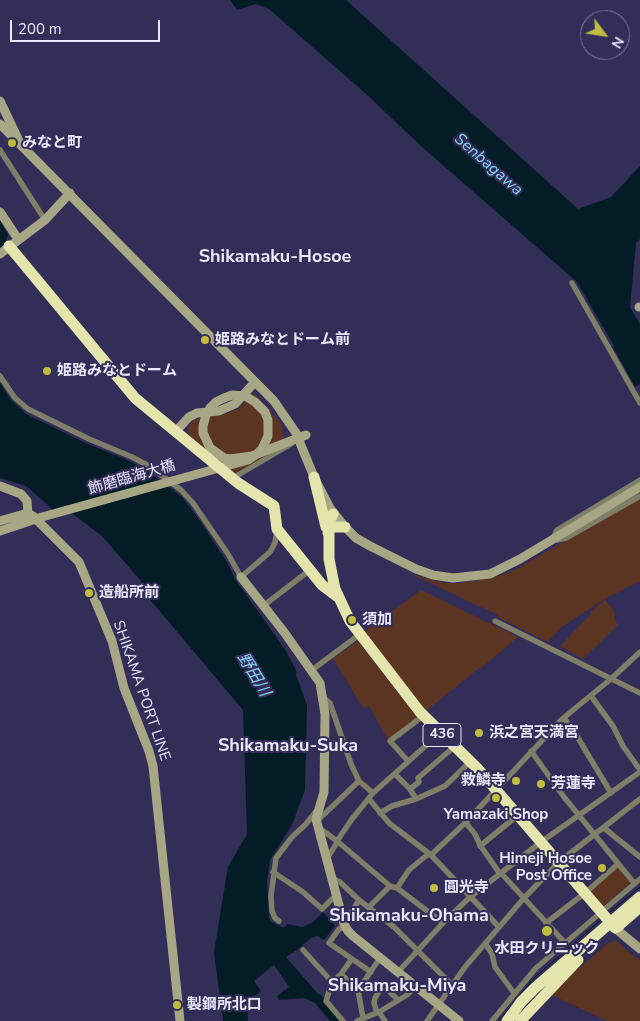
<!DOCTYPE html>
<meta charset="utf-8">
<style>
body{margin:0}
#map{position:relative;width:640px;height:1021px;overflow:hidden;background:#332e57;font-family:"Nunito Sans",sans-serif}
canvas{display:block}
.north{position:absolute;left:580px;top:10px;width:50px;height:50px;box-sizing:border-box;background:#332e57;border:1px solid #7c789a;border-radius:50%;rotate:121deg;font-size:14px;font-weight:700;line-height:20px;text-align:center;color:#e9e8fe}
.north::after{content:'';display:block;margin:auto;width:18px;height:22px;background:#c2bd3f;clip-path:polygon(50% 0,100% 100%,50% 72%,0 100%)}
.scale{position:absolute;left:10px;top:20px;width:150px;height:22px;box-sizing:border-box;border:2px solid #e9e8fe;border-top:0;padding-left:6px;font-size:15px;line-height:18px;white-space:nowrap;color:#e9e8fe;-webkit-text-stroke:4px #332e57;paint-order:stroke}
</style>
<div id="map">
<canvas width="640" height="1021"></canvas>
<div class="north">N</div>
<div class="scale">200 m</div>
</div>
<script>
const ctx = document.querySelector('canvas').getContext('2d');
ctx.lineJoin = 'round';
function fillPath(path, color) { ctx.fillStyle = color; ctx.fill(path, 'evenodd'); }
const poly = rows => new Path2D(rows.map(r => 'M' + r).join(''));
function stroke(path, color, width, dash) { ctx.strokeStyle = color; ctx.lineWidth = width; ctx.lineCap = dash ? 'butt' : 'round'; ctx.setLineDash(dash || []); ctx.stroke(path); }
function write(font, color, halo, rows, align = 'center') {
  ctx.font = font + ' "Nunito Sans","Noto Sans JP",sans-serif'; ctx.lineWidth = 4; ctx.setLineDash([]); ctx.textBaseline = 'middle'; ctx.strokeStyle = halo; ctx.fillStyle = color; for (const [text, x, y, turn = 0] of rows) {
    ctx.save(); ctx.translate(x, y); ctx.rotate((+turn || 0) * Math.PI / 180); ctx.textAlign = isNaN(turn) ? turn : align; if (halo) ctx.strokeText(text, 0, 0); ctx.fillText(text, 0, 0); ctx.restore();
  }
}
fillPath(poly([
 [253,394,255,394,281,423,284,437,282,448,237,473,228,471,189,438,188,431,189,425,193,421,199,418,228,413,239,408],
 [640,497,640,581,603,600,560,628,548,642,498,617,498,615,411,574,444,583,459,583,493,578,515,570],
 [421,590,518,637,480,669,479,668,426,711,364,632],
 [605,600,614,610,615,620,618,625,583,659,560,646,591,614,590,612],
 [358,641,417,717,390,740,388,740,369,706,363,708,333,658],
 [616,868,619,868,629,881,629,884,605,905,601,905,590,893,591,889],
 [617,941,627,951,640,960,640,1021,607,1021,552,995,568,978,609,942]
]), '#5c3522');
fillPath(poly([
 [230,0,346,0,578,209,611,197,640,166,640,239,636,243,630,307,640,324,640,384,635,387,613,347,614,346,577,282,422,147,365,93,269,9,256,4,237,10],
 [0,220,8,235,5,243,0,248],
 [0,383,10,399,26,414,88,444,125,459,143,468,181,496,196,515,227,562,235,579,286,651,297,672,296,674,307,706,305,790,292,825,270,860,267,881,269,917,272,922,284,928,287,924,302,927,313,922,323,912,335,926,324,940,317,936,311,938,297,950,286,957,318,994,320,994,324,998,340,1021,330,1021,315,1003,304,998,279,1000,277,996,289,987,274,965,254,981,261,991,251,999,247,1008,248,1021,223,1021,214,952,228,867,247,834,243,710,141,589,141,581,102,536,69,511,57,515,49,506,26,486,0,478]
]), '#041c26');
stroke(poly([
 [610,912,640,887],
 [499,1021,533,979,601,920]
]), '#041c26', 1);
stroke(poly([
 [0,150,45,220],
 [572,283,640,403],
 [0,376,15,398,28,409,89,439,132,457,149,466,181,490,193,503,228,554,241,577,270,552,275,543,277,530],
 [233,478,291,444],
 [553,538,557,530,640,480],
 [557,540,566,538,640,496],
 [263,606,310,570],
 [495,621,640,693],
 [312,670,359,635],
 [591,696,613,726,623,746,640,770],
 [323,697,330,703,351,764,359,781,373,793],
 [564,718,575,733,611,793],
 [325,742,344,744],
 [531,751,564,797,634,883],
 [408,761,390,741,423,716],
 [395,774,410,789,416,799],
 [410,789,419,782,418,778,455,746],
 [369,799,389,823,431,855,499,927],
 [380,813,392,806,416,799,445,786,471,761],
 [316,822,359,781],
 [465,822,475,834,480,845,500,874],
 [318,827,337,841,390,886,397,888,443,923],
 [604,828,640,857],
 [337,841,352,819,373,793,440,733],
 [480,846,518,815],
 [326,860,338,841],
 [273,872,303,892,322,909,332,899,337,900],
 [501,873,565,943],
 [330,877,340,882,359,900,394,927,452,985],
 [397,888,409,870,427,855,431,855,465,823,561,720,612,678,640,652],
 [369,907,390,886],
 [279,921,275,918,272,911,271,896,276,858,292,837,306,824,317,810],
 [343,921,353,910,359,900],
 [546,923,585,893,618,864],
 [346,927,339,929,329,943,371,972],
 [485,943,492,954,495,967,514,993],
 [303,950,332,982],
 [398,972,443,923,470,897,541,842,640,772],
 [341,974,358,990],
 [379,1012,385,1021],
 [377,1013,374,1003,375,998,383,985,398,1000],
 [363,1018,358,990,380,958],
 [343,1021,326,1001,332,982,341,974,351,960],
 [357,1021,379,1012,407,995,416,986],
 [427,1021,465,967,524,898,559,862,640,799],
 [492,1021,536,968,640,879]
]), '#7e7e69', 5.5);
stroke(poly([
 [0,101,19,141],
 [0,124,274,401,296,433,314,477,330,508,345,527,356,538,370,546,416,569,433,575,453,578,490,574,520,559,640,487],
 [0,212,18,239],
 [0,254,45,220,70,193],
 [639,307,640,307],
 [176,431,189,417,197,413,219,411,235,404,255,382],
 [0,486,21,494,27,501,28,513],
 [0,521,28,513,33,516,79,562,112,641,124,688,149,751,153,766,180,1021],
 [0,531,42,517,248,460,254,456,258,453,262,449,268,436,268,420,265,412,255,402,245,396,232,395,224,398,216,402,210,408,206,415,203,426,203,433,210,448,224,458,230,459,252,456,306,435],
 [241,577,284,632,320,683,325,714,324,792,316,819,344,924,348,931,353,936,459,1021],
 [615,928,640,949]
]), '#a8a785', 9);
stroke(poly([
 [9,246,135,398,238,483,274,506,277,529,322,585,338,597],
 [314,477,326,527],
 [333,514,329,522,329,559,335,589,350,621,420,712,478,769,615,928],
 [328,533,332,527,345,527],
 [617,927,640,907],
 [507,1021,521,1002,536,987,640,897],
 [520,1021,578,960]
]), '#e4e4ad', 11);
for (const [x, y, r, color] of [
 [12,143,5,"#c2bd3f"],
 [205,340,5,"#c2bd3f"],
 [47,371,5,"#c2bd3f"],
 [89,593,5,"#c2bd3f"],
 [352,620,5,"#c2bd3f"],
 [479,733,5,"#c2bd3f"],
 [516,781,5,"#c2bd3f"],
 [541,784,5,"#c2bd3f"],
 [496,798,5,"#c2bd3f"],
 [602,868,5,"#c2bd3f"],
 [434,888,5,"#c2bd3f"],
 [547,931,6,"#c2bd3f"],
 [177,1005,5,"#c2bd3f"]
]) { const dot = new Path2D(); dot.arc(x, y, r, 0, 2 * Math.PI); ctx.fillStyle = color; ctx.fill(dot); stroke(dot, '#332e57', 2); }
for (const [x, y, w] of [
 [442,735,38]
]) { const box = new Path2D(); box.roundRect(x - w / 2, y - 11.5, w, 23, 4); ctx.fillStyle = '#332e57'; ctx.fill(box); stroke(box, '#e9e8fe', 1); }
write('bold 14px', '#e9e8fe', null, [
 ["436",442,735]
]);
write('bold 15px', '#e9e8fe', '#332e57', [
 ["みなと町",22,143],
 ["姫路みなとドーム前",215,340],
 ["姫路みなとドーム",57,371],
 ["造船所前",99,593],
 ["須加",362,620],
 ["浜之宮天満宮",489,733],
 ["救鱗寺",506,781,"right"],
 ["芳蓮寺",551,784],
 ["Yamazaki Shop",496,815,"center"],
 ["Himeji Hosoe",592,859,"right"],
 ["Post Office",592,876,"right"],
 ["圓光寺",444,888],
 ["水田クリニック",547,949,"center"],
 ["製鋼所北口",187,1005]
], 'left');
write('15px', '#e9e8fe', '#332e57', [
 ["飾磨臨海大橋",132,478,-16],
 ["SHIKAMA PORT LINE",141,691,71]
]);
write('italic 16px', '#83d5f8', '#332e57', [
 ["Senbagawa",488,165,41],
 ["野田川",253,675,59]
]);
write('bold 18px', '#e9e8fe', '#332e57', [
 ["Shikamaku-Hosoe",275,258],
 ["Shikamaku-Suka",288,747],
 ["Shikamaku-Ohama",409,917],
 ["Shikamaku-Miya",397,987]
]);
</script>
